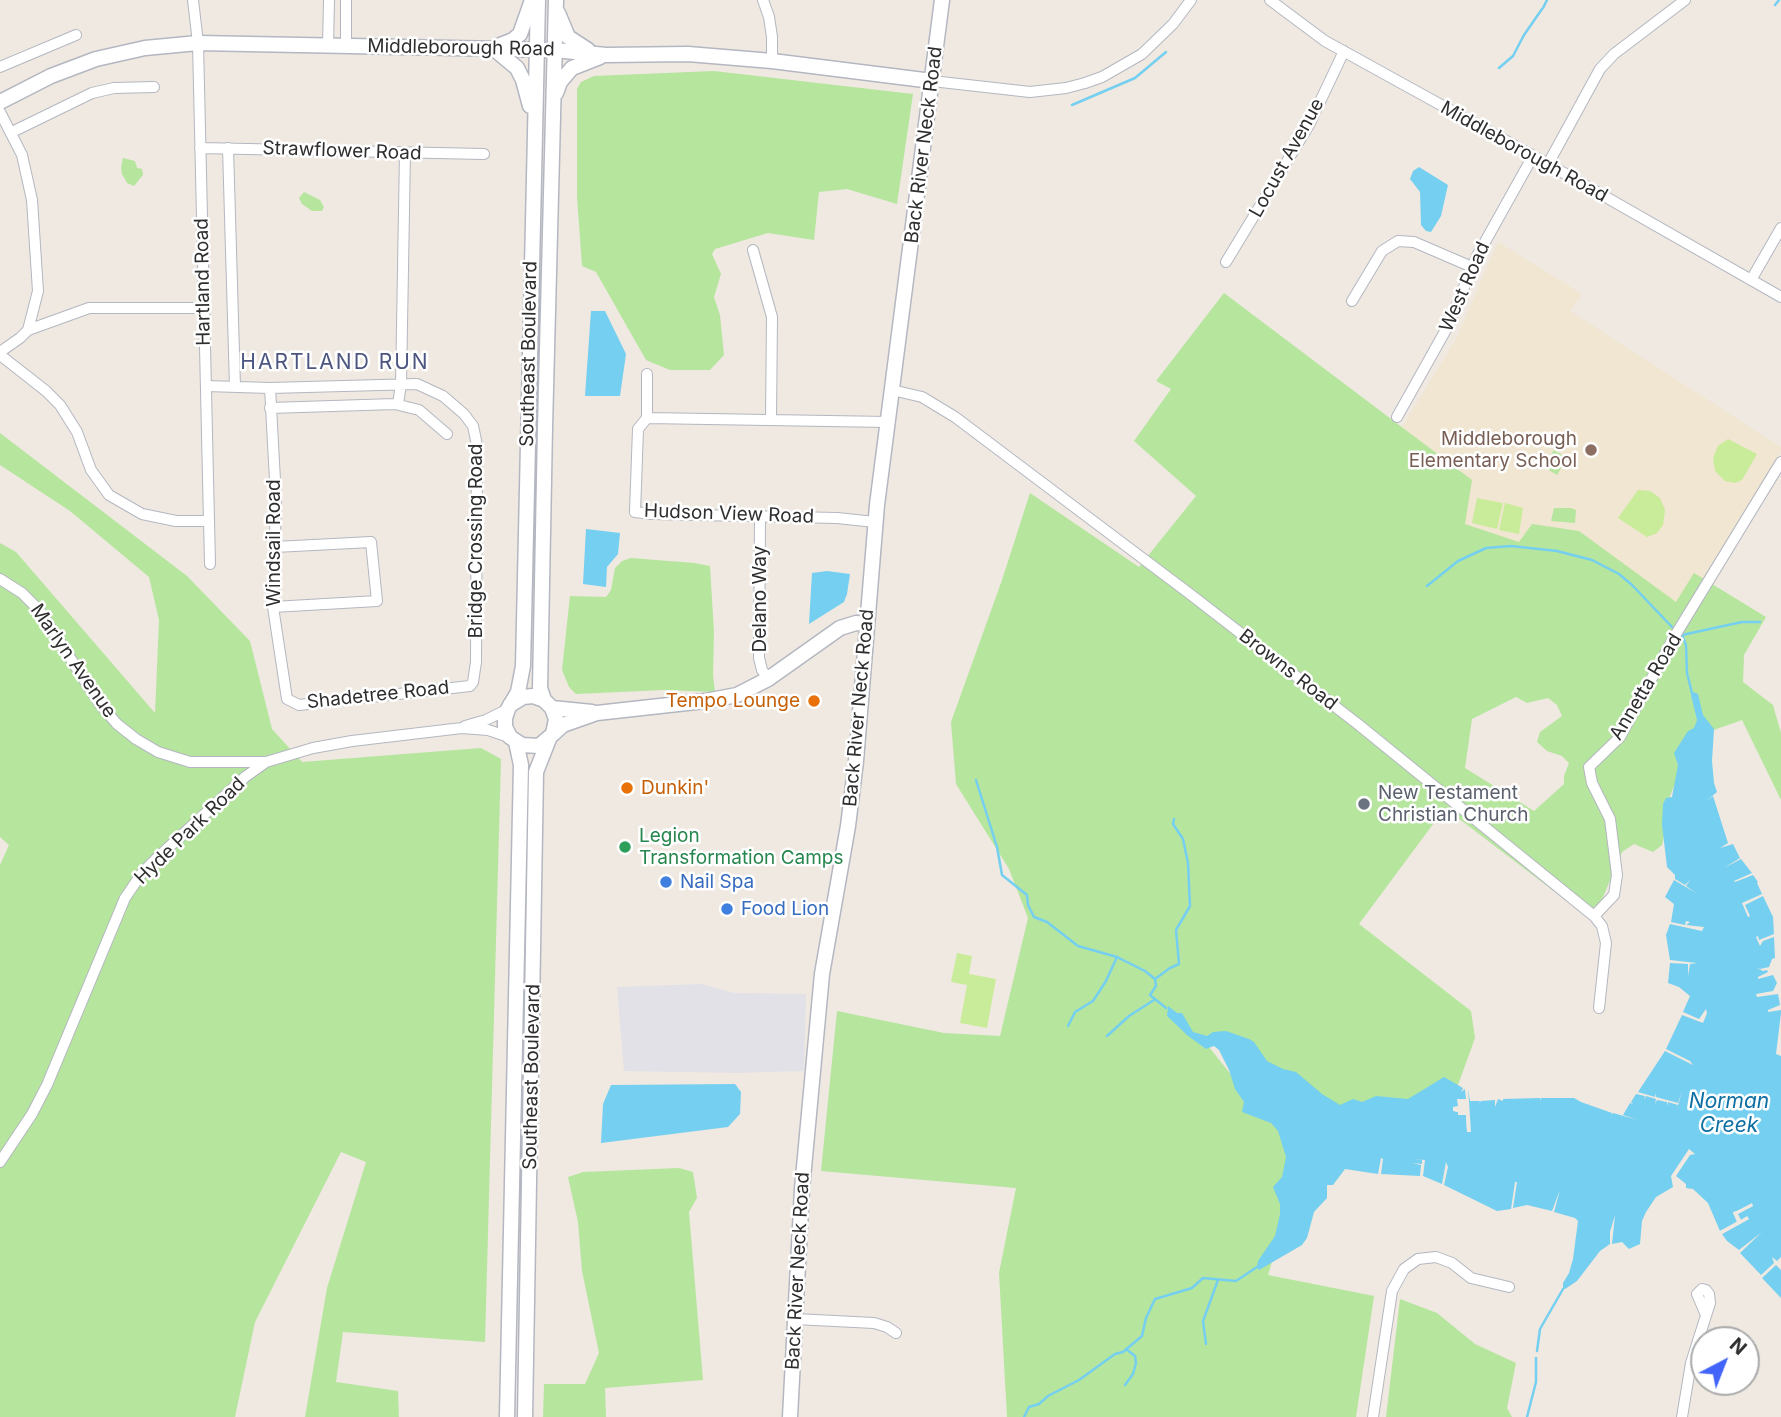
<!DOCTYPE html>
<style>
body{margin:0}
#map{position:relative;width:1781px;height:1417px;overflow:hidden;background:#efe9e1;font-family:Inter,sans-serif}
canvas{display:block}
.north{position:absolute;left:1690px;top:1326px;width:70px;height:70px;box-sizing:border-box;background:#fff;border:2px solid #ababab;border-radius:50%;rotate:42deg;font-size:19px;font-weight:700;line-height:28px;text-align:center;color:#2e2e2e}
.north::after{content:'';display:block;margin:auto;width:24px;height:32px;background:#4264fb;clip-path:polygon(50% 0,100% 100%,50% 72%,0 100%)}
</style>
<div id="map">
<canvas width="1781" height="1417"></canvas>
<div class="north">N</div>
</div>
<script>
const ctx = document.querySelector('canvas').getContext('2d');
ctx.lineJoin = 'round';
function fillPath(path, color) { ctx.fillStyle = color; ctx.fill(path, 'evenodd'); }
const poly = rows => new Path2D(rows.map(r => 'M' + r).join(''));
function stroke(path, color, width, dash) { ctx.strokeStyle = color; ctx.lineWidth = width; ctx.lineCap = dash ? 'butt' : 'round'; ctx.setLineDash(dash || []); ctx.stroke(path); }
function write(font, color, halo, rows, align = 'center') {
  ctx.font = font + ' Inter,sans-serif'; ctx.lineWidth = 5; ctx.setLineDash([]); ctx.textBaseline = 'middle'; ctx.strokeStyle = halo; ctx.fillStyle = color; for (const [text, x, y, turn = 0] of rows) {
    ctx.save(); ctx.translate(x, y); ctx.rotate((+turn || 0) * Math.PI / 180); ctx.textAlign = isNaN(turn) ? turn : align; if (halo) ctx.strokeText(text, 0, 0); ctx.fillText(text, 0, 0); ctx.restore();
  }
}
fillPath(poly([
 [701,984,734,993,806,994,804,1071,738,1073,624,1071,617,987]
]), '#e3e1e8');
fillPath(poly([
 [1498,242,1582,294,1570,311,1781,447,1781,452,1676,624,1379,486,1410,434,1402,427,1456,339]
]), '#f0e6d1');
fillPath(poly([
 [714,71,913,94,897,204,847,189,819,192,814,240,768,233,715,249,712,254,721,274,714,297,720,315,724,355,710,370,670,370,646,360,596,272,582,266,577,197,577,89,581,82,594,76],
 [123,158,135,161,137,168,142,169,143,175,134,186,127,183,122,174,121,168],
 [304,192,320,200,324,207,322,211,312,211,302,204,299,198],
 [1224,293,1472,480,1465,524,1519,542,1532,524,1579,531,1676,602,1694,573,1766,617,1744,655,1743,682,1773,705,1781,733,1781,800,1742,720,1694,737,1666,806,1666,827,1662,845,1653,852,1634,844,1622,852,1593,921,1445,808,1359,924,1471,1011,1475,1038,1458,1085,1409,1101,1333,1107,1201,1037,1236,1081,1287,1125,1291,1171,1276,1248,1268,1275,1374,1296,1356,1417,1007,1417,999,1273,1016,1188,821,1171,837,1011,944,1033,1000,1036,1028,918,1009,869,956,784,951,722,1002,580,1030,493,1139,567,1196,496,1134,441,1171,389,1156,381],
 [1516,697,1527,703,1548,698,1557,705,1562,716,1540,732,1537,742,1547,751,1562,756,1569,763,1564,776,1564,784,1534,811,1465,768,1472,719],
 [0,433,187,576,250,641,272,729,302,762,481,748,501,759,485,1342,343,1332,336,1382,398,1391,399,1417,305,1417,327,1288,366,1162,341,1152,255,1322,235,1417,0,1417,0,865,9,845,0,837,0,543,16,552,155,713,159,620,149,577,70,511,0,465],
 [1554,450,1567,458,1557,475,1544,467],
 [1554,508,1571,508,1576,510,1575,523,1551,521],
 [631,558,694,563,710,566,714,632,713,675,715,692,664,690,576,694,569,687,562,670,570,596,606,597,611,590,615,568,622,561],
 [679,1168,693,1172,697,1198,689,1212,703,1380,605,1388,606,1417,543,1417,544,1384,585,1384,599,1353,582,1271,578,1222,568,1177,583,1172],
 [1400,1299,1437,1313,1475,1344,1516,1363,1507,1408,1512,1417,1386,1417]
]), '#b6e59e');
fillPath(poly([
 [1728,439,1757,454,1742,480,1735,483,1725,481,1715,471,1713,458,1718,446],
 [1638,490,1650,491,1660,498,1665,510,1663,525,1657,533,1647,537,1618,518],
 [1477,498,1503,503,1497,529,1472,523],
 [1505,503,1523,508,1519,534,1499,530],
 [957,953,972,956,969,974,996,979,987,1028,960,1023,967,985,951,982]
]), '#c9ec9a');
fillPath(poly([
 [1419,167,1448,185,1441,216,1431,232,1426,231,1421,225,1420,192,1410,179,1413,171],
 [591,311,605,311,626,354,620,396,585,396],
 [586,529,620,533,618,554,607,567,606,587,583,584],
 [827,571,850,574,847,594,844,602,809,624,812,573],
 [1693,692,1698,694,1703,715,1714,729,1712,761,1714,783,1717,792,1705,802,1713,796,1728,843,1720,848,1733,844,1740,858,1724,868,1741,859,1752,873,1734,881,1735,882,1753,875,1758,882,1757,883,1762,894,1742,903,1748,917,1750,916,1745,905,1763,896,1773,917,1774,934,1759,940,1758,936,1756,937,1760,946,1763,941,1774,937,1775,958,1772,959,1769,967,1760,969,1755,967,1763,971,1767,970,1768,972,1758,977,1758,979,1773,975,1777,983,1773,991,1756,994,1757,997,1778,994,1780,1005,1768,1010,1768,1012,1781,1010,1781,1013,1776,1054,1781,1056,1781,1257,1777,1261,1772,1257,1774,1263,1761,1275,1740,1253,1762,1232,1739,1250,1727,1241,1722,1234,1749,1219,1747,1217,1741,1220,1737,1214,1753,1206,1733,1212,1738,1221,1720,1231,1708,1203,1693,1189,1686,1188,1686,1184,1676,1176,1690,1155,1695,1154,1689,1149,1671,1176,1673,1187,1656,1197,1646,1212,1642,1221,1640,1244,1629,1249,1622,1242,1612,1244,1615,1215,1610,1232,1610,1244,1600,1251,1577,1281,1565,1289,1563,1289,1563,1283,1569,1273,1573,1259,1578,1221,1575,1218,1554,1212,1560,1190,1552,1211,1527,1205,1513,1208,1517,1182,1515,1182,1511,1209,1497,1211,1444,1185,1448,1167,1446,1162,1442,1184,1423,1176,1425,1160,1413,1159,1422,1160,1422,1164,1412,1163,1421,1165,1420,1176,1381,1174,1383,1159,1381,1158,1378,1174,1345,1169,1333,1185,1327,1185,1327,1198,1314,1212,1307,1238,1302,1245,1259,1270,1257,1267,1258,1261,1275,1236,1280,1214,1280,1204,1273,1187,1282,1177,1286,1157,1278,1131,1271,1123,1242,1112,1244,1102,1235,1089,1229,1070,1219,1050,1214,1046,1206,1049,1187,1035,1167,1016,1168,1006,1177,1013,1182,1013,1193,1032,1207,1036,1213,1032,1226,1031,1249,1039,1254,1042,1267,1061,1283,1069,1296,1072,1322,1094,1340,1105,1353,1099,1362,1102,1376,1096,1408,1099,1444,1077,1463,1088,1461,1092,1465,1089,1467,1101,1458,1099,1458,1106,1454,1111,1466,1114,1467,1131,1468,1090,1470,1101,1480,1101,1479,1103,1481,1101,1495,1100,1495,1107,1498,1099,1503,1101,1503,1099,1540,1098,1541,1101,1541,1098,1574,1098,1581,1102,1612,1113,1611,1115,1613,1113,1638,1120,1623,1115,1630,1103,1633,1104,1631,1102,1636,1094,1645,1096,1644,1100,1646,1096,1656,1099,1655,1104,1657,1100,1667,1102,1667,1106,1668,1102,1678,1105,1675,1116,1682,1091,1678,1103,1656,1097,1656,1093,1655,1097,1638,1092,1665,1051,1693,1065,1690,1061,1666,1049,1682,1015,1703,1023,1707,1013,1706,1009,1699,1019,1683,1012,1690,996,1679,987,1668,983,1670,963,1688,964,1688,976,1690,964,1697,963,1670,960,1666,935,1670,924,1702,931,1704,927,1686,925,1690,922,1686,921,1685,925,1671,922,1674,904,1665,897,1674,880,1696,893,1686,886,1690,880,1685,885,1675,879,1675,875,1667,867,1662,825,1663,804,1666,798,1672,797,1678,765,1674,753,1688,731,1694,728,1697,720,1691,695],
 [735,1084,741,1092,740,1114,728,1127,601,1143,603,1104,611,1085],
 [1776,1265,1781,1270,1781,1298,1762,1278]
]), '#75cff0');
fillPath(poly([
 [1465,1089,1468,1090,1469,1101,1471,1132,1467,1132,1466,1115,1458,1115,1458,1112,1453,1111,1453,1107,1458,1106,1457,1099,1466,1099],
 [1752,1203,1753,1206,1738,1214,1741,1220,1747,1216,1749,1219,1722,1234,1720,1231,1737,1222,1733,1213]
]), '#efe9e1');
stroke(poly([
 [1775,5,1779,0],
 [1543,8,1547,0],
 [1499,68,1513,56,1524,35,1542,9],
 [1072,105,1135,78,1166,52],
 [1427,586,1458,561,1486,548,1511,546,1557,551,1592,560,1619,574,1632,585,1672,627],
 [1692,693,1687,673,1686,645,1682,635,1742,622,1760,622],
 [976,780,997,847,1002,875,1027,895,1028,905,1034,917,1047,922,1078,946,1117,957,1145,971,1155,979],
 [1166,1008,1150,995,1156,986,1155,979,1170,968,1179,964,1176,930,1190,906,1188,863,1183,839,1173,824,1174,819],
 [1068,1026,1075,1012,1093,1001,1106,981,1117,957],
 [1107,1036,1129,1016,1154,1000],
 [1206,1344,1203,1321,1218,1280],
 [1537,1351,1540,1329,1563,1289],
 [1125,1385,1133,1374,1136,1363,1135,1356,1126,1349],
 [1024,1417,1029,1407,1039,1404,1048,1396,1079,1380,1115,1354,1123,1352,1142,1336,1146,1318,1155,1299,1192,1288,1203,1278,1236,1281,1257,1267],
 [1527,1417,1536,1382,1536,1358]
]), '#75cff0', 2.5);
const street = poly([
 [193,0,198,43,210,564],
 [763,0,769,17,772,37,772,61],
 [1270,0,1325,41,1548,164,1781,297],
 [328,46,329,0],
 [346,46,346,0],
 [0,67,76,35],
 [932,81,1030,92,1066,88,1085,83,1102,77,1142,54,1173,24,1191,0],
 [0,112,22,155,32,200,38,291,28,330],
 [12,132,92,93,114,88,154,87],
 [200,148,484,154],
 [228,148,235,387],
 [1548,164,1600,69,1614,54,1685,0],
 [753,250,772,317,771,419],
 [1226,262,1309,125,1344,51],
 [1751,280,1781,228],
 [1352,301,1382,251,1398,241,1414,242,1472,267],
 [0,352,20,338,28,330,89,308,203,308],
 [0,355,46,391,60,405,77,432,91,470,109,495,142,514,176,521,209,521],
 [647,374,647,418,638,429,635,512,652,514,837,518,875,522],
 [206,386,270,388,417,384,443,396,464,414,473,426,477,445,476,662,473,682,470,686,299,705,287,699,273,607,276,499,270,388],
 [892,390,922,397,955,417,1190,594,1359,725,1594,916,1602,926,1606,943,1599,1008],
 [398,404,401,384,405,153],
 [270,408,395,404,419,410,447,434],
 [1397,417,1448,326,1476,258,1533,156],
 [647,418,888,422],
 [760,517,759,658,762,670,768,679],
 [0,579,22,593,40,611,99,703,117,724,136,739,158,752,190,762,266,762],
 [273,607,377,601,371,542,275,547],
 [465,726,486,720,508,709],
 [1594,916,1614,895,1617,875,1610,819,1592,783,1589,767,1620,737,1673,639,1781,462],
 [0,1162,32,1114,47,1085,125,898,142,873,157,858,245,777,266,762,313,748,352,741,462,728,488,730,509,737],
 [795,1319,874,1323,887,1327,896,1333],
 [1373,1417,1392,1291,1404,1269,1418,1259,1436,1257,1452,1263,1471,1278,1509,1287],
 [1682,1417,1691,1363,1710,1303,1709,1294,1706,1290,1702,1289,1697,1294,1706,1315]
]);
const secondary = poly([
 [558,13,568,37,588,50],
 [498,46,513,40,520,34,532,0],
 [493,48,517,68,523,80,530,106],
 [556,93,560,82,572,68,600,57],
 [0,102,51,76,96,59,145,48,198,43,554,50,606,55,688,54,772,61,932,81],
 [544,700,540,688,545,427,556,0],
 [510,705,523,697,533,696,544,700,552,708,556,719,553,734,539,746,522,745,510,737,505,727,505,718,508,709,518,692,523,666,538,0],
 [552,708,592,712],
 [553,734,563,725,597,713,705,701,737,695,768,679,840,628,856,623,867,624],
 [507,1417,521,765,516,742],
 [525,1417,536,772,549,739],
 [790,1417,802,1189,822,974,848,826,856,761,877,505,942,0]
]);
stroke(street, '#b4b7c1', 12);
stroke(secondary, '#b4b7c1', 17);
stroke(street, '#fff', 10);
stroke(secondary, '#fff', 14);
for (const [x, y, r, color] of [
 [1591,450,7,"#8d6e63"],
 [814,701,7,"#e8710a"],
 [627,788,7,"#e8710a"],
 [1364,804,7,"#6b7280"],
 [625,847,7,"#2e9e5b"],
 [666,882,7,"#3f7fe0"],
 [727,909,7,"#3f7fe0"]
]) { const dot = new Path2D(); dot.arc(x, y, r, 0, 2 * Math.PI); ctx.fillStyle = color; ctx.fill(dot); stroke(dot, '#fff', 2.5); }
write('19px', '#2e2e2e', '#fff', [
 ["Middleborough Road",461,48,1],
 ["Back River Neck Road",924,145,-83],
 ["Strawflower Road",342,151,2],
 ["Middleborough Road",1524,152,29],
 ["Locust Avenue",1287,158,-61],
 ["Hartland Road",203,282,-91],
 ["West Road",1465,287,-66],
 ["Southeast Boulevard",529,354,-89],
 ["Hudson View Road",729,514,2],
 ["Bridge Crossing Road",476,541,-90],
 ["Windsail Road",274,543,-90],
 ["Delano Way",760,599,-90],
 ["Marlyn Avenue",73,661,55],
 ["Browns Road",1288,670,38],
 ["Annetta Road",1646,687,-59],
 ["Shadetree Road",378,695,-6],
 ["Back River Neck Road",859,708,-85],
 ["Hyde Park Road",190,831,-44],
 ["Southeast Boulevard",532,1077,-89],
 ["Back River Neck Road",798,1271,-87]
]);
write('19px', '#785e54', '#fff', [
 ["Middleborough",1577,439],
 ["Elementary School",1577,461]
], 'right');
write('19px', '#c56008', '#fff', [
 ["Tempo Lounge",800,701],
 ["Dunkin'",641,788,"left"]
], 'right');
write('19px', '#5b616d', '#fff', [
 ["New Testament",1378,793],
 ["Christian Church",1378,815]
], 'left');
write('19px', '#27864d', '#fff', [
 ["Legion",639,836],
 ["Transformation Camps",639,858]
], 'left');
write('19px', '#366cbe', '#fff', [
 ["Nail Spa",680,882],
 ["Food Lion",741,909]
], 'left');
ctx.letterSpacing = '2px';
write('21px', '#4d5680', '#fff', [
 ["HARTLAND RUN",335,363]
]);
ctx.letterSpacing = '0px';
write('italic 21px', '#0d6fa3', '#fff', [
 ["Norman",1729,1102],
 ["Creek",1729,1126]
]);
</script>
